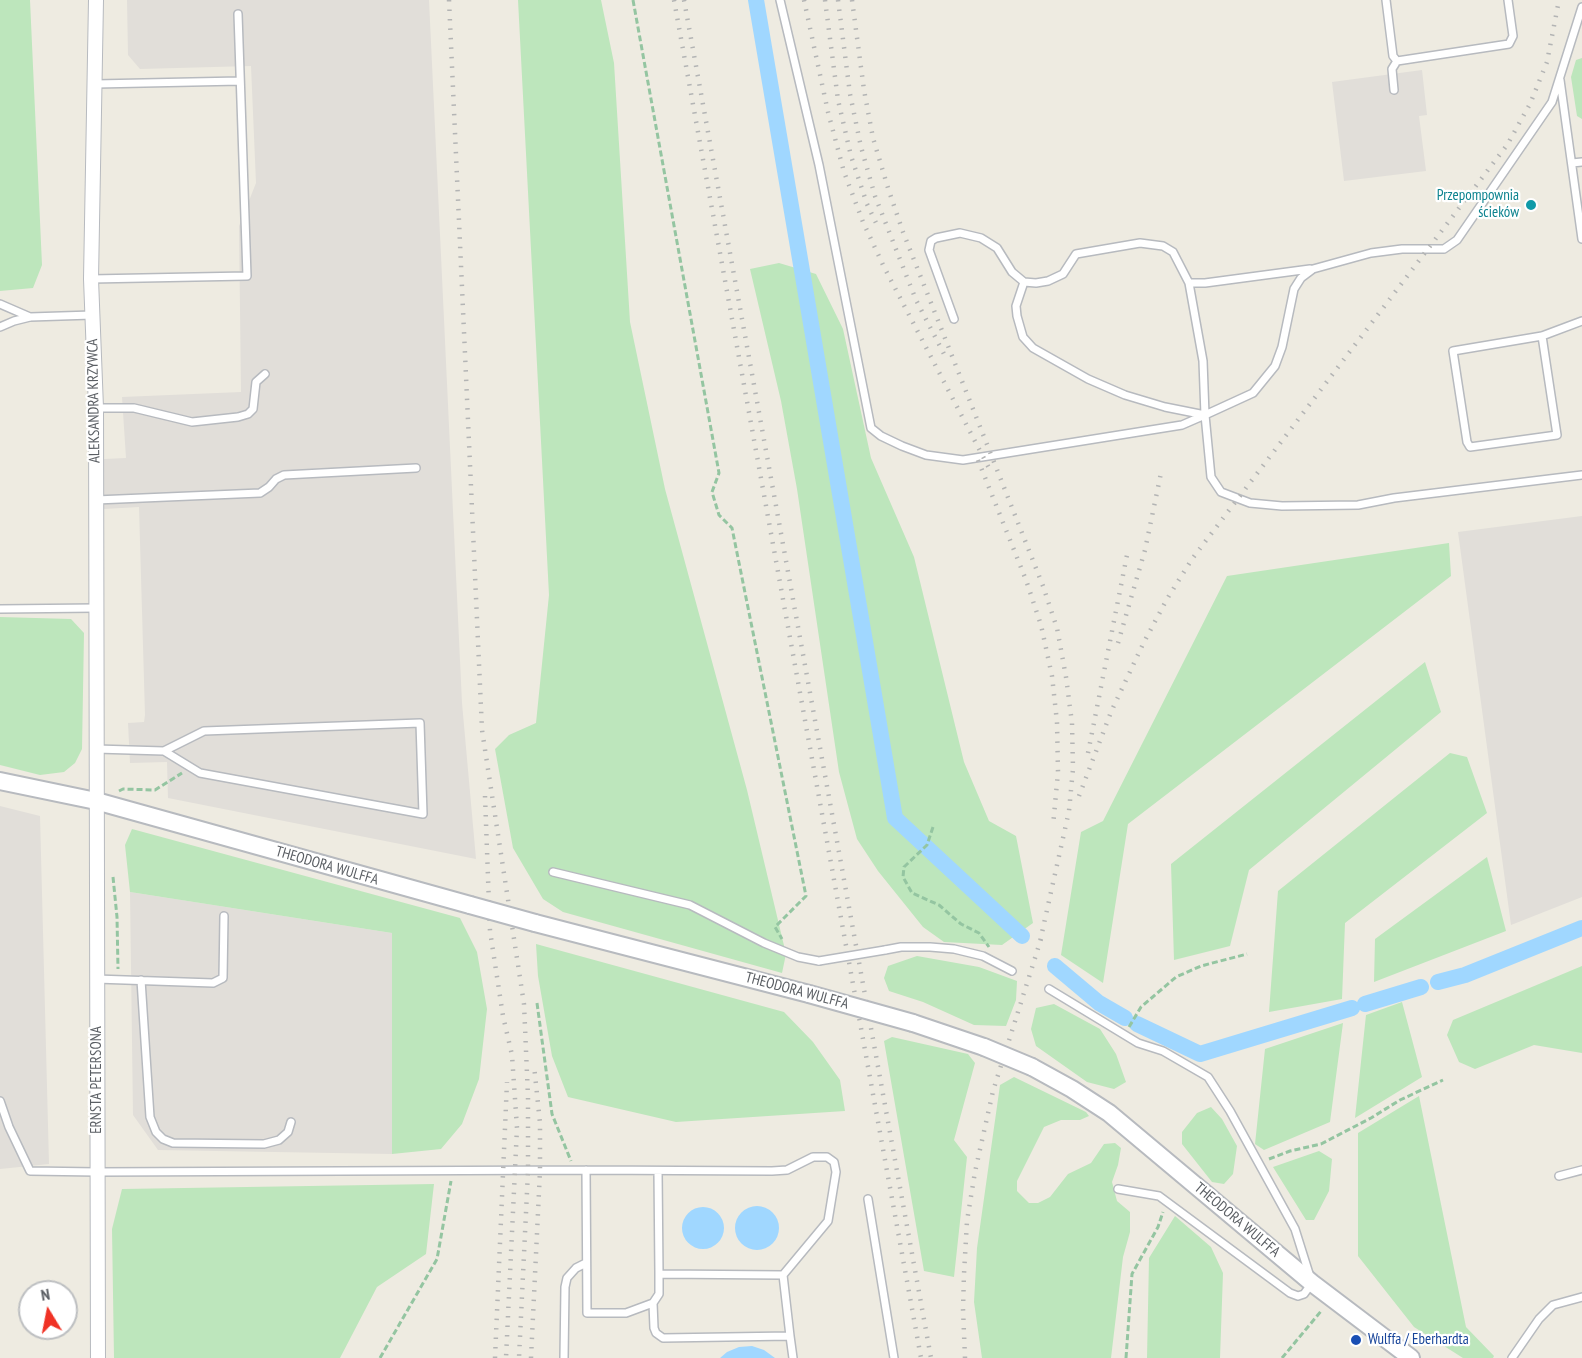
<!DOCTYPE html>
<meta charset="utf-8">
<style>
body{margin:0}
#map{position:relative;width:1582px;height:1358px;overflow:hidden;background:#eeebe1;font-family:"PT Sans Narrow",sans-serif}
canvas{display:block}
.north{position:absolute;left:18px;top:1280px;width:60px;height:60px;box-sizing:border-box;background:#fff;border:2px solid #bdbfc1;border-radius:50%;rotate:350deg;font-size:16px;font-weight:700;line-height:24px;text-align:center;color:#5a5e63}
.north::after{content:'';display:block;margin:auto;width:21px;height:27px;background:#f03225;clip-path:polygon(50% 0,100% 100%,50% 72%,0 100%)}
</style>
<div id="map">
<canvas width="1582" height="1358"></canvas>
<div class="north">N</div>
</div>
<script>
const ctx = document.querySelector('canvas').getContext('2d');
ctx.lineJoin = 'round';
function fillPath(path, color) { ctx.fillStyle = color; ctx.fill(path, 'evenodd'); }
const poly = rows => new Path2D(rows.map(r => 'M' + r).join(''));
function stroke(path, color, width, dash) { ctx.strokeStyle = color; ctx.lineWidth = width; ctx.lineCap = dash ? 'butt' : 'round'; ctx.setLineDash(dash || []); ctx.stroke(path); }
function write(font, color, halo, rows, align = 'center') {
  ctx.font = font + ' "PT Sans Narrow",sans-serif'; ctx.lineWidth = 4.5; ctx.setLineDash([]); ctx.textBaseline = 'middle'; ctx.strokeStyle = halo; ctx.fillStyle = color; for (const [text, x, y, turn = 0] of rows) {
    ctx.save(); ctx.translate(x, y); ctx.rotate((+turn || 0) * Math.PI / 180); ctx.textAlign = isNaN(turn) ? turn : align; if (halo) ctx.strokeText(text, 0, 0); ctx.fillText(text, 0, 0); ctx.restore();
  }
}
fillPath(poly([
 [127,0,429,0,462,703,476,859,168,798,167,762,130,763,128,723,144,722,145,715,139,507,104,509,104,459,126,458,122,397,241,392,239,226,256,183,251,66,140,69,128,55],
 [1422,70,1427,115,1419,116,1426,171,1344,181,1332,82],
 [1582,516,1582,897,1511,925,1458,532],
 [0,806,40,816,49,1164,0,1169],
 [130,892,392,933,392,1154,158,1150,133,1115]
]), '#e1ded9');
fillPath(poly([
 [0,0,30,0,42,265,33,288,0,291],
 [518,0,601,0,614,63,630,322,665,489,747,790,786,954,782,973,563,912,543,899,513,848,495,749,509,735,536,723,549,595],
 [1582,58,1582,119,1577,116,1571,77,1576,60],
 [779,263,816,274,843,329,871,458,914,557,964,762,989,821,1016,836,1033,923,1002,945,944,942,923,927,878,871,857,839,839,772,797,489,781,401,750,269],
 [1449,543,1451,576,1128,824,1103,983,1061,955,1081,832,1103,821,1227,576],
 [0,617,71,619,84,633,82,749,75,763,64,772,40,775,0,765],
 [1425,662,1441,712,1249,870,1230,946,1174,960,1171,864],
 [1450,753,1467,757,1487,813,1345,923,1342,999,1269,1012,1278,891],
 [132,829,460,918,477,952,487,1009,479,1079,462,1124,441,1149,392,1154,392,933,130,892,125,845],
 [1487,857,1506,931,1374,982,1375,939],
 [536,944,784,1012,813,1042,840,1080,845,1111,676,1122,568,1097,552,1056,538,976],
 [917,956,979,967,1017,981,1016,1000,1006,1026,974,1025,923,1002,889,991,884,978,888,966],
 [1582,966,1582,1053,1534,1045,1475,1069,1459,1062,1447,1035,1453,1020],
 [1402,1002,1422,1077,1355,1118,1366,1015],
 [1054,1004,1100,1029,1116,1054,1126,1082,1114,1089,1087,1082,1036,1046,1031,1029,1036,1008],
 [1343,1023,1330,1122,1264,1150,1255,1144,1265,1049],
 [892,1037,968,1054,975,1063,954,1140,967,1157,954,1277,924,1271,884,1041],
 [1014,1077,1086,1112,1089,1116,1080,1120,1061,1120,1044,1127,1017,1181,1017,1191,1029,1203,1038,1203,1050,1197,1068,1174,1091,1163,1104,1144,1115,1143,1121,1148,1118,1165,1112,1182,1117,1201,1130,1212,1130,1232,1123,1257,1111,1358,982,1358,974,1302,977,1248,1000,1085],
 [1419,1096,1466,1327,1494,1356,1493,1358,1463,1358,1414,1327,1358,1256,1358,1133],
 [1211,1107,1222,1119,1237,1146,1233,1174,1224,1184,1212,1182,1182,1144,1182,1132,1197,1113],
 [1319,1151,1332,1159,1329,1191,1314,1220,1306,1220,1273,1167],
 [434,1184,426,1254,377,1287,340,1358,114,1358,112,1229,122,1189],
 [1175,1216,1211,1247,1223,1273,1220,1358,1147,1358,1149,1258]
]), '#bde6bc');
fillPath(poly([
 '735 1228a22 22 0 1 1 44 0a22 22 0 1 1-44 0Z',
 '682 1228a21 21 0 1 1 42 0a21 21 0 1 1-42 0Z',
 [752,1346,764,1350,775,1358,720,1358,727,1352,739,1347]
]), '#a0d7ff');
stroke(poly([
 [756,0,895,818,1022,936],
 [1055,966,1099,1003,1125,1018],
 [1438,982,1465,975,1582,928],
 [1365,1004,1421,987],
 [1137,1024,1200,1054,1352,1008]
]), '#a0d7ff', 16);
const service = poly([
 [780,0,819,165,871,428,881,436,902,446,926,455,963,460,1182,425,1205,415,1203,361,1189,283],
 [1386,0,1393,56,1397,61,1509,44,1513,36,1508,0],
 [1582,7,1552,102,1457,240,1444,249,1402,249,1371,253,1313,269,1301,278,1294,289,1282,347,1275,366,1253,393,1205,415,1211,477,1221,492,1250,503,1282,506,1358,505,1394,498,1582,475],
 [1560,80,1582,239],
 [96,84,240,81],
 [1394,90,1392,69,1397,61],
 [1572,163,1582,162],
 [91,279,247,276,238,14],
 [1024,282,1016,306,1017,316,1023,337,1033,348,1088,379,1125,395,1165,407,1205,415],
 [0,304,30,317],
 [954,319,929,250,931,241,936,238,960,233,981,238,997,248,1012,272,1024,282,1036,283,1048,281,1063,274,1076,254,1140,243,1163,246,1173,252,1189,283,1205,283,1310,269],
 [0,327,14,321,30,317,92,315],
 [1542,336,1557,435,1470,447,1467,442,1453,351,1542,336,1582,321],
 [96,408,134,408,192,422,238,417,248,414,253,409,256,382,265,374],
 [96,500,260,493,269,487,276,479,284,475,416,468],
 [0,609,96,608],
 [96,749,164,751,204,731,420,723,423,814,200,773,164,751],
 [553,872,690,905,764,943,798,957,819,961],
 [885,950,901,947,930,947,954,949,983,956,1012,971],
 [96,979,213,983,223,978,224,916],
 [141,980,150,1117,156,1132,163,1139,173,1143,264,1144,279,1140,288,1132,291,1122],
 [1049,989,1138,1043,1163,1051,1208,1077,1230,1111,1295,1229,1312,1283,1304,1294,1298,1296,1290,1293,1159,1196,1118,1189],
 [0,1101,9,1127,30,1171,97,1172,586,1170,772,1171,787,1170,813,1157,827,1157,834,1162,836,1172,828,1221,783,1275,659,1274,659,1294,653,1303,626,1313,587,1313,586,1170],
 [658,1171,659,1274],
 [1559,1176,1582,1170],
 [868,1199,894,1358],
 [653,1303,654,1328,656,1333,663,1338,790,1336,783,1275],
 [790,1336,793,1358],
 [564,1358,565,1287,567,1278,576,1268,586,1263],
 [1512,1358,1539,1319,1553,1305,1582,1297]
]);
const minor = poly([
 [96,0,91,279,96,408,98,1358]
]);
const tertiary = poly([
 [0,781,96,801,470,905],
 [535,923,809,994],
 [913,1023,984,1047],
 [1032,1067,1072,1089,1109,1113,1312,1283,1411,1358]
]);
stroke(service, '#b7babf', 10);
stroke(minor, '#b7babf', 16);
stroke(tertiary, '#b7babf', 20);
stroke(poly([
 [633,0,719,473,712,492,719,515,732,528,806,896,775,927,782,939],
 [119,791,123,789,155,790,182,773],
 [933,827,927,845,904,867,903,877,912,893,939,905,961,924,979,933,989,947],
 [113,877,117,917,118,969],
 [537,1003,552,1114,571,1161],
 [1129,1027,1141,1007,1176,977,1201,966,1247,954],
 [1269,1159,1290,1151,1321,1144,1371,1118,1400,1100,1443,1080],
 [380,1358,437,1259,451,1181],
 [1126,1358,1132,1274,1158,1227,1163,1212],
 [1282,1358,1322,1310]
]), '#94c5a1', 3, [6, 3]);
stroke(service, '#fff', 7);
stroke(minor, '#fff', 14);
stroke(tertiary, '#fff', 16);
stroke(poly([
 [449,0,482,730,524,1004,528,1097,528,1171,519,1358],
 [674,0,921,1358],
 [684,0,931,1358],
 [804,0,828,112,844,172,863,222,884,267,989,468],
 [825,0,838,100,851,156,867,204,877,225],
 [838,0,850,94,861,147,875,196,916,300,944,354],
 [852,0,864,90,873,138,888,188,903,232,1043,586,1057,628,1066,677,1072,723,1073,769,1069,811,1039,946],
 [978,460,1026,580,1041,625,1052,676,1057,722,1058,772,1053,826],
 [1118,643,1145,550,1161,473],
 [1088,753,1127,555],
 [485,796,490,931,503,1016,512,1055,517,1128,506,1358],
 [1079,796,1111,712,1143,644,1167,599,1192,559,1507,145,1530,104,1547,62,1559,0],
 [495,1358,507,1082],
 [531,1358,540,1171,540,1123,534,1065],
 [965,1358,963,1309,964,1274,967,1221,975,1172,993,1091,1041,939]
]), '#b3b4b4', 4.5, [1.5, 8]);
const serviceBridge = poly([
 [819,961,885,950]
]);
const tertiaryBridge = poly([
 [470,905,535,923],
 [809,994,913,1023],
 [984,1047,1032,1067]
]);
stroke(serviceBridge, '#b7babf', 10, []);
stroke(tertiaryBridge, '#b7babf', 20, []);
stroke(serviceBridge, '#fff', 7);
stroke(tertiaryBridge, '#fff', 16);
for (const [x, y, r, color] of [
 [1531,205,6,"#0f9aa8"],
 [1356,1340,6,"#1a4fb4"]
]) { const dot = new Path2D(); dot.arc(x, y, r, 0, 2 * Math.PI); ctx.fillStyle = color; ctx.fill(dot); stroke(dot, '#fff', 2); }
write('15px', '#0d838f', '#fff', [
 ["Przepompownia",1519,196],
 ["ścieków",1519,213]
], 'right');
write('15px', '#5a5e63', '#fff', [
 ["ALEKSANDRA KRZYWCA",94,401,-91],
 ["THEODORA WULFFA",327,866,16],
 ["THEODORA WULFFA",797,991,15],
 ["ERNSTA PETERSONA",97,1080,-90],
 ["THEODORA WULFFA",1237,1220,40]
]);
write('15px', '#164399', '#fff', [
 ["Wulffa / Eberhardta",1368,1340]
], 'left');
</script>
